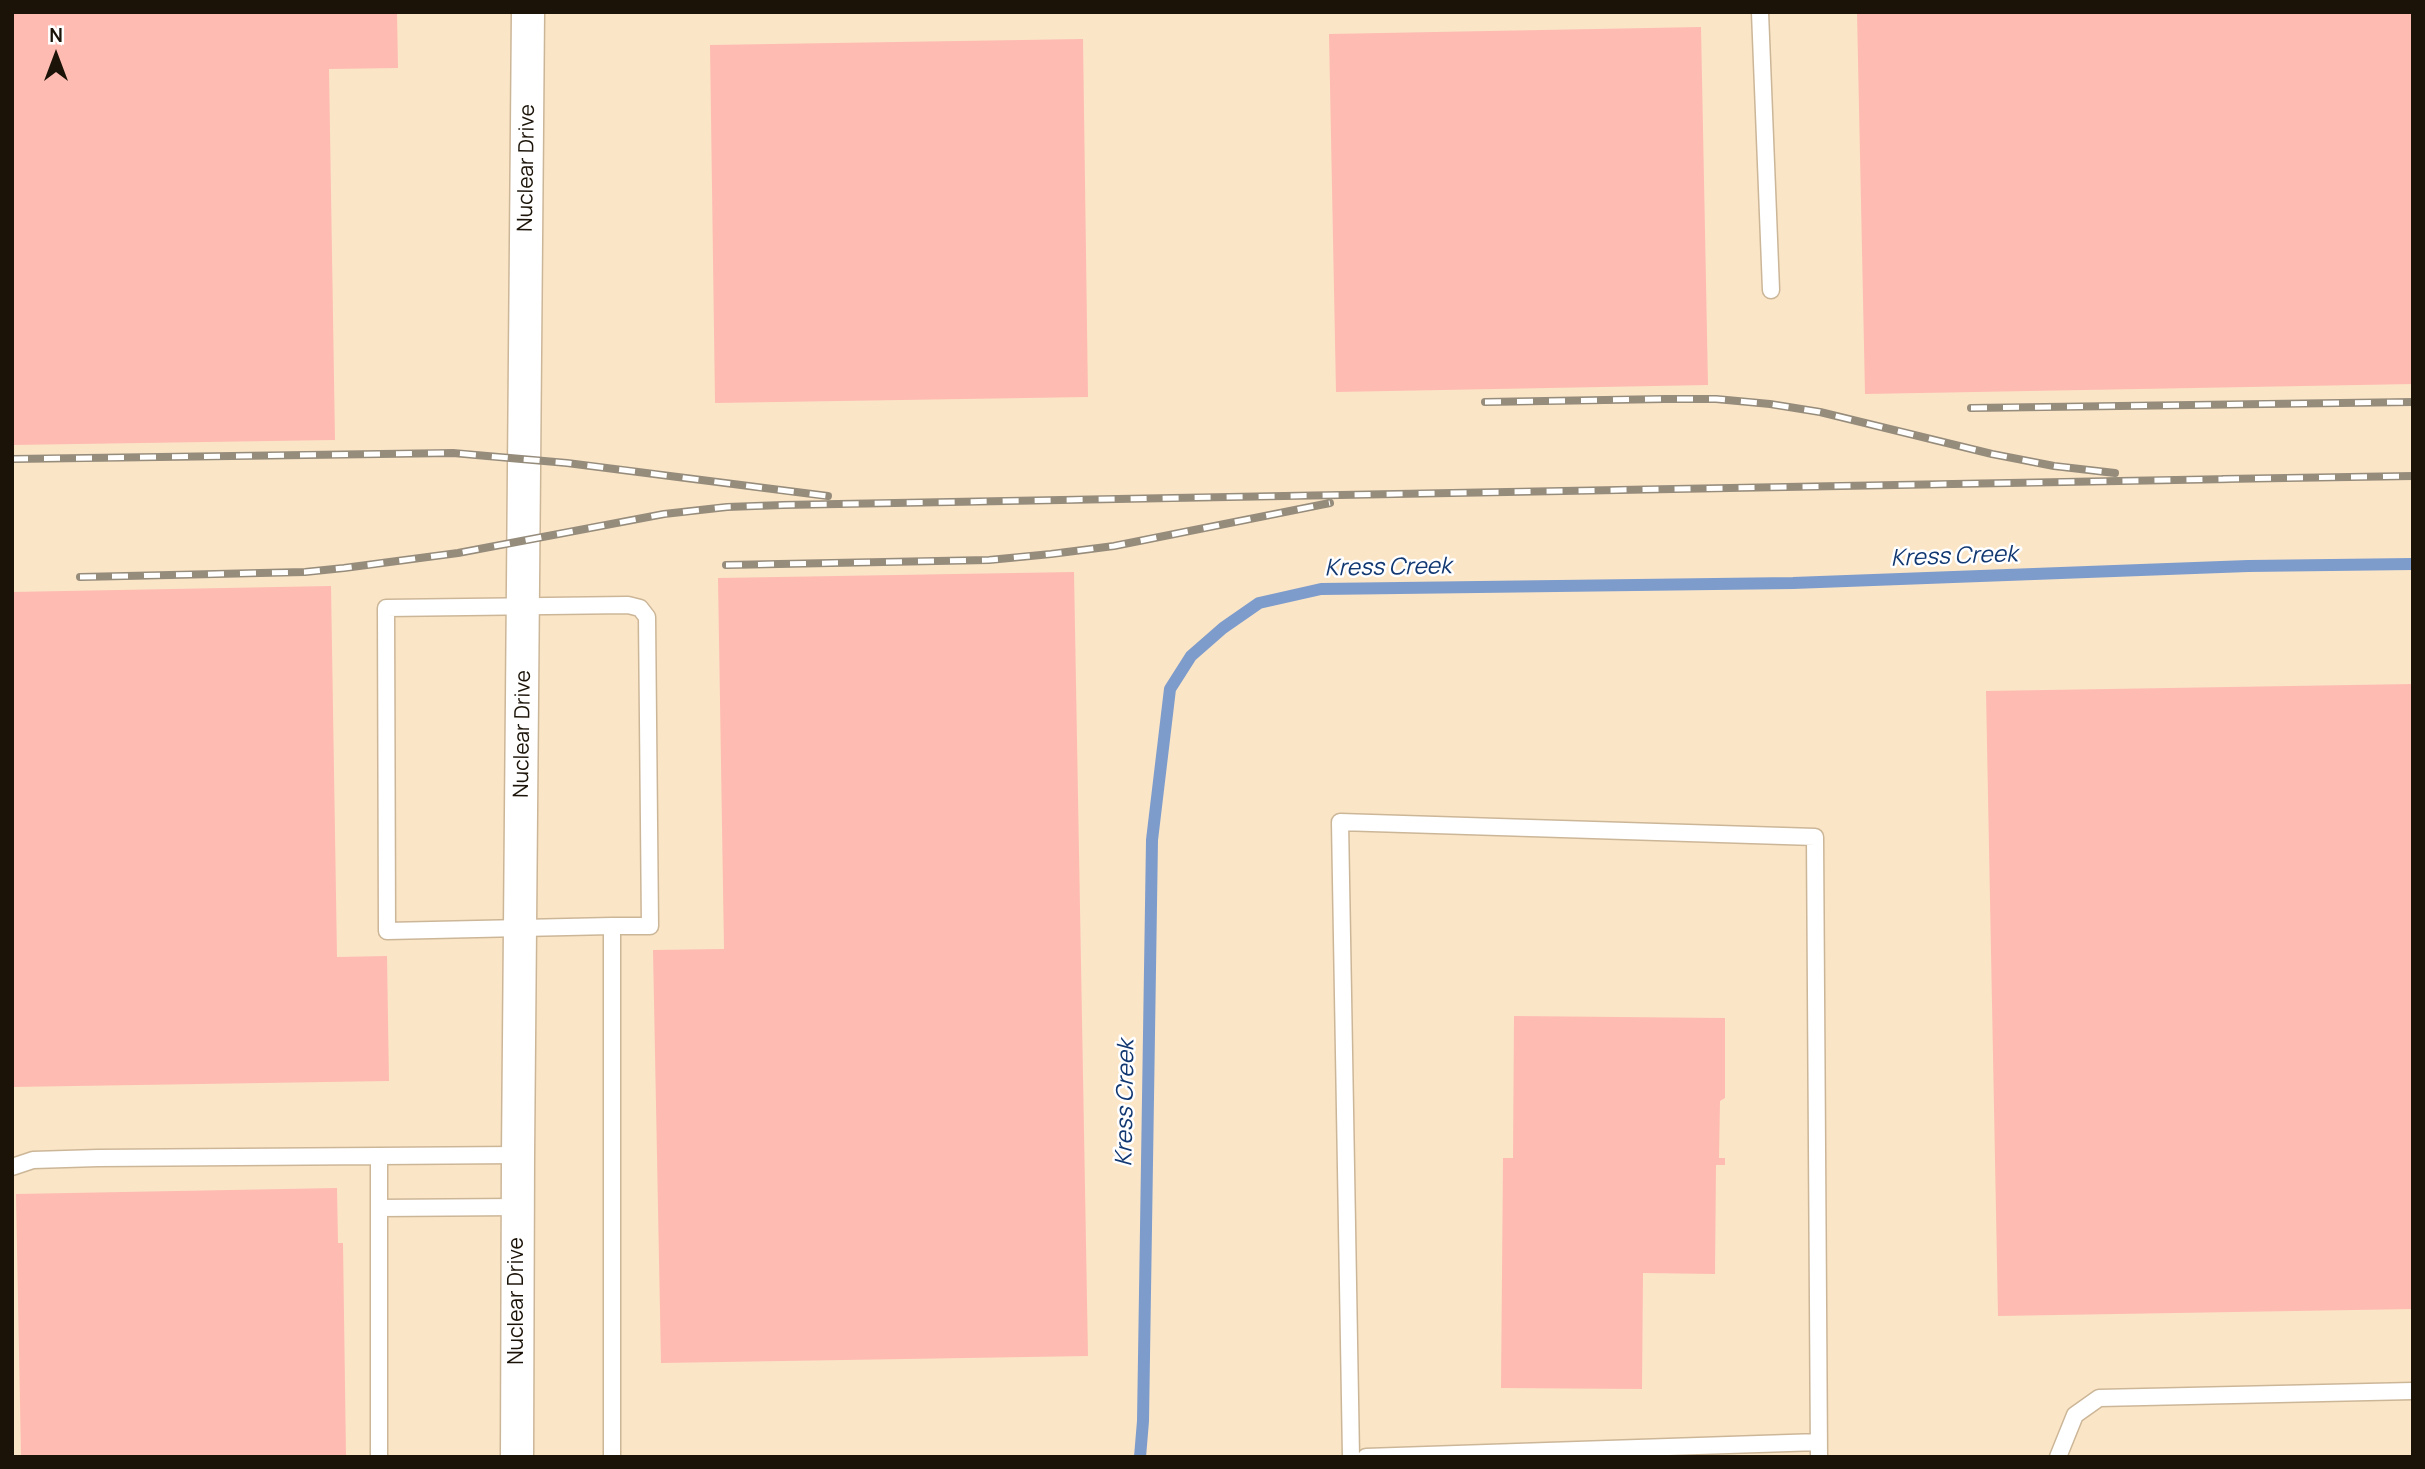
<!DOCTYPE html>
<style>
body{margin:0}
#map{position:relative;width:2425px;height:1469px;overflow:hidden;background:#fef1de;font-family:Manrope,sans-serif}
canvas{display:block}
.frame{position:absolute;inset:0;border:14px solid #1b1308;pointer-events:none}
.north{position:absolute;left:21px;top:21px;width:70px;height:70px;-webkit-text-stroke:5px #fff;paint-order:stroke;rotate:0deg;font-size:19px;font-weight:700;line-height:28px;text-align:center;color:#1b1308}
.north::after{content:'';display:block;margin:auto;width:24px;height:32px;background:#1b1308;clip-path:polygon(50% 0,100% 100%,50% 72%,0 100%)}
</style>
<div id="map">
<canvas width="2425" height="1469"></canvas>
<div class="frame"></div>
<div class="north">N</div>
</div>
<script>
const ctx = document.querySelector('canvas').getContext('2d');
ctx.lineJoin = 'round';
function fillPath(path, color) { ctx.fillStyle = color; ctx.fill(path, 'evenodd'); }
const poly = rows => new Path2D(rows.map(r => 'M' + r).join(''));
function stroke(path, color, width, dash) { ctx.strokeStyle = color; ctx.lineWidth = width; ctx.lineCap = dash ? 'butt' : 'round'; ctx.setLineDash(dash || []); ctx.stroke(path); }
function write(font, color, halo, rows, align = 'center') {
  ctx.font = font + ' Manrope,sans-serif'; ctx.lineWidth = 5; ctx.setLineDash([]); ctx.textBaseline = 'middle'; ctx.strokeStyle = halo; ctx.fillStyle = color; for (const [text, x, y, turn = 0] of rows) {
    ctx.save(); ctx.translate(x, y); ctx.rotate((+turn || 0) * Math.PI / 180); ctx.textAlign = isNaN(turn) ? turn : align; if (halo) ctx.strokeText(text, 0, 0); ctx.fillText(text, 0, 0); ctx.restore();
  }
}
fillPath(poly([
 [12,12,2413,12,2413,1457,12,1457]
]), '#fbe5c7');
stroke(poly([
 [1140,1457,1143,1421,1152,840,1170,689,1191,656,1223,628,1259,603,1321,589,1793,583,2248,566,2413,564]
]), '#7d9ccc', 12);
fillPath(poly([
 [12,12,397,12,398,68,329,69,335,440,12,445],
 [1857,12,2413,12,2413,384,1865,394],
 [1701,27,1708,385,1336,392,1329,34],
 [1083,39,1088,397,715,403,710,45],
 [1074,572,1088,1356,661,1363,653,950,724,949,718,578],
 [331,586,337,957,387,956,389,1081,12,1087,12,592],
 [2413,684,2413,1309,1998,1316,1986,691],
 [1514,1016,1725,1018,1725,1098,1720,1101,1719,1158,1725,1158,1725,1165,1716,1165,1715,1274,1643,1273,1642,1389,1501,1388,1503,1158,1513,1158],
 [337,1188,338,1243,343,1243,346,1457,21,1457,16,1194]
]), '#febbb2');
const lane = poly([
 [1760,12,1771,290],
 [379,1156,379,1457],
 [12,1167,33,1160,98,1158,518,1155],
 [379,1208,518,1207],
 [612,1457,612,926,650,926,647,617,640,608,628,605,386,608,387,931,612,926],
 [1351,1457,1340,822,1815,837,1819,1457],
 [1366,1457,1819,1442],
 [2058,1457,2075,1415,2099,1398,2413,1391]
]);
const street = poly([
 [517,1457,518,1155,528,12]
]);
stroke(lane, '#ccb698', 19);
stroke(street, '#ccb698', 35);
stroke(lane, '#fff', 16);
stroke(street, '#fff', 32);
const rail = poly([
 [1485,402,1665,399,1716,399,1770,404,1820,412,1992,454,2054,466,2115,473],
 [1971,408,2413,402],
 [12,459,453,453,567,463,828,496],
 [2223,479,2413,476],
 [726,565,989,560,1051,554,1114,546,1330,503],
 [80,577,305,572,344,568,458,553,664,514,727,507,783,505,2231,479]
]);
stroke(rail, '#968c7c', 8);
stroke(rail, '#fff', 5, [16]);
write('21px', '#1b1308', '#fff', [
 ["Nuclear Drive",527,168,-89],
 ["Nuclear Drive",523,734,-89],
 ["Nuclear Drive",517,1301,-90]
]);
write('italic 23px', '#123872', '#fff', [
 ["Kress Creek",1954,557,-2],
 ["Kress Creek",1388,568,-1],
 ["Kress Creek",1126,1103,-89]
]);
</script>
